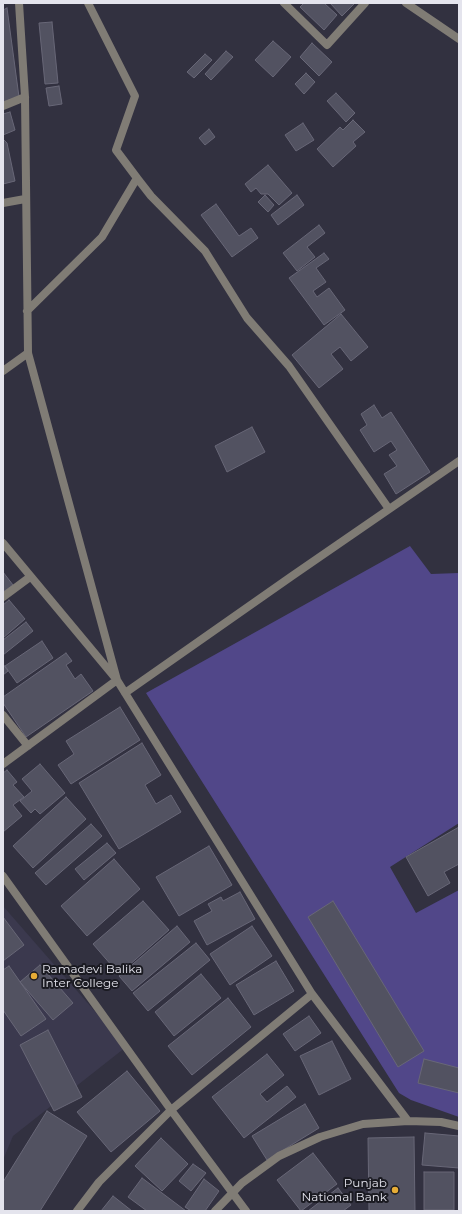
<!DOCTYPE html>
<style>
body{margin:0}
#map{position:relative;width:462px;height:1214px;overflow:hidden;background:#323140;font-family:Montserrat,sans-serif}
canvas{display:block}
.frame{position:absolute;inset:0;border:4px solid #e4e4ed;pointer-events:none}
</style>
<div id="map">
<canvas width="462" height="1214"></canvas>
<div class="frame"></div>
</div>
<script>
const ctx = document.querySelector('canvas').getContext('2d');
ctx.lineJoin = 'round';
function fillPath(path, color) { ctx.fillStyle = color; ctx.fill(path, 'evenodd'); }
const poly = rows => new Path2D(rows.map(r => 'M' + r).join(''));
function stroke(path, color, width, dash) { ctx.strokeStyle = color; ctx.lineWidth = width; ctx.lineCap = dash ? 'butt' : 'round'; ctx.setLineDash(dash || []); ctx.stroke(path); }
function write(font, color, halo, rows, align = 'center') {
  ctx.font = font + ' Montserrat,sans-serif'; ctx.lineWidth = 4; ctx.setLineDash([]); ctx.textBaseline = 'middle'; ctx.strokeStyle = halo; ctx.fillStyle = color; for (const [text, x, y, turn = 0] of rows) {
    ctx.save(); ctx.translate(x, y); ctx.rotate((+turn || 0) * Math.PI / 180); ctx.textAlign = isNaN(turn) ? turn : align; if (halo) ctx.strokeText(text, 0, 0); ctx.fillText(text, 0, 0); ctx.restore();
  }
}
fillPath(poly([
 [3,906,126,1047,13,1136,3,1160]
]), '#3b394e');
fillPath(poly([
 [410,546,431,574,459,573,459,823,390,867,416,913,459,890,459,1117,411,1100,399,1093,146,693]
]), '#514789');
const building = poly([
 [304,3,324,3,337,15,324,30,300,7,304,3],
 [330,3,355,3,342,16,330,3],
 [7,8,19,97,3,102,3,10,7,8],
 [52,22,58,83,45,84,39,23,52,22],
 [273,41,291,57,273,77,255,60,273,41],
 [312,43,332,62,319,76,300,57,312,43],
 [226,51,233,57,211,80,205,74,226,51],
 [205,54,212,60,194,78,187,72,205,54],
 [306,73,315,82,304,94,295,84,306,73],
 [59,86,62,104,49,106,46,88,59,86],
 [336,93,355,113,346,122,327,101,336,93],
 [10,112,15,130,3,135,3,114,10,112],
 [353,120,365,132,353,142,356,146,333,167,317,149,340,127,343,130,353,120],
 [303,123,314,140,296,151,285,135,303,123],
 [209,129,215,137,205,145,199,138,209,129],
 [3,139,7,143,15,181,3,184,3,139],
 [268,165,292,193,279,205,268,194,261,194,256,188,251,192,245,184,268,165],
 [265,195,274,205,268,212,258,202,265,195],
 [297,195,304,205,278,225,271,215,297,195],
 [216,204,239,236,251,228,258,238,232,257,201,215,216,204],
 [319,225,325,233,307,247,315,257,297,271,283,253,319,225],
 [324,253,329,259,316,268,326,282,313,291,317,297,329,288,345,310,324,325,289,278,324,253],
 [341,314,368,347,351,361,340,347,331,354,343,369,319,388,292,355,341,314],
 [374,405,382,418,391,412,430,472,396,494,384,474,397,466,389,455,397,450,391,441,374,452,360,430,367,425,361,414,374,405],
 [252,427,265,452,227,472,215,446,252,427],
 [3,572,13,585,3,592,3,572],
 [9,600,25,619,3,638,3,605,9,600],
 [26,622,33,631,3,655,3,640,26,622],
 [42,641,53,658,17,683,5,666,42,641],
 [66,653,72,661,66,665,75,679,81,674,93,691,26,737,3,703,3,697,66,653],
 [3,664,8,671,3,675,3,664],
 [120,707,140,740,71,784,58,765,74,754,66,741,120,707],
 [142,743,161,775,145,785,156,804,171,795,181,812,119,849,79,783,142,743],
 [40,764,65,793,40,814,35,809,31,813,20,801,32,791,22,779,40,764],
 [7,770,17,782,13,785,24,797,13,805,22,816,3,832,3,773,7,770],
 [66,797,86,819,33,868,13,846,66,797],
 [91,824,102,836,46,885,35,873,91,824],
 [459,827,459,864,444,872,450,883,428,896,406,857,459,827],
 [107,843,116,853,84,880,75,869,107,843],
 [209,846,232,885,179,916,156,877,209,846],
 [114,859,140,889,87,936,61,906,114,859],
 [240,892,255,919,207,945,194,921,212,911,208,904,221,897,223,901,240,892],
 [143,901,169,930,119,974,93,944,143,901],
 [333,901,424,1051,398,1067,308,917,333,901],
 [3,917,24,945,3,961,3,917],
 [177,926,190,942,132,991,119,976,177,926],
 [252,926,272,956,230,985,210,954,252,926],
 [196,943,210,960,148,1011,133,993,196,943],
 [276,961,294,991,254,1015,236,985,276,961],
 [40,965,73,1003,53,1020,20,982,40,965],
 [9,966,46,1019,21,1036,3,1010,3,970,9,966],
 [201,974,221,998,174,1036,155,1012,201,974],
 [228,998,251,1027,192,1075,168,1046,228,998],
 [309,1016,321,1033,295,1051,283,1034,309,1016],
 [48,1030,82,1097,54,1111,20,1045,48,1030],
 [332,1041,351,1079,319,1095,300,1056,332,1041],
 [267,1054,284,1075,260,1094,267,1102,287,1086,296,1097,244,1138,212,1097,267,1054],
 [424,1059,459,1068,459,1093,418,1083,424,1059],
 [127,1071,160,1111,111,1152,77,1112,127,1071],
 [305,1104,319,1128,267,1160,252,1136,305,1104],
 [47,1111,87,1136,40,1211,3,1211,3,1182,47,1111],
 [425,1133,459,1136,459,1168,422,1165,425,1133],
 [414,1137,415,1211,369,1211,368,1138,414,1137],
 [161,1138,188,1164,162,1191,135,1166,161,1138],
 [313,1153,337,1184,301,1211,277,1180,313,1153],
 [193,1164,206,1173,191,1191,179,1181,193,1164],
 [424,1172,454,1172,454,1210,424,1210,424,1172],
 [142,1178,186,1211,147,1211,128,1197,142,1178],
 [204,1179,219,1191,205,1211,191,1211,185,1207,204,1179],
 [338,1188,351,1205,343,1211,308,1211,338,1188],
 [113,1196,132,1211,101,1211,113,1196]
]);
fillPath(building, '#525261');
stroke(building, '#686777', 1);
stroke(poly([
 [284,3,327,45,365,3],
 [406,3,459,39],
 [3,106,25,97],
 [137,178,151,196,205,251,247,318,289,366,389,509],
 [3,203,25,199],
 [27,311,102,237,137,178,116,150,135,96,88,3],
 [3,371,28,353],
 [3,543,117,680,312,994,408,1121],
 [3,597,30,577],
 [125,693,292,576,459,461],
 [3,715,28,746],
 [3,764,117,680,28,353,25,97,19,3],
 [3,876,171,1110,246,1211],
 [77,1211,99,1182,171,1110,312,994],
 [215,1211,242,1183,279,1156,320,1137,363,1124,408,1121,441,1122,459,1126]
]), '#807c75', 8);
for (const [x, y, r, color] of [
 [34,976,4,"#e6ac36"],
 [395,1190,4,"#e6ac36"]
]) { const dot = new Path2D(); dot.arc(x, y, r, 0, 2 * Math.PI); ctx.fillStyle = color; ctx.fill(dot); stroke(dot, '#1a1a21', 1.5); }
write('12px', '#e4e4ed', '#1a1a21', [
 ["Ramadevi Balika",42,969],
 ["Inter College",42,983],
 ["Punjab",387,1183,"right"],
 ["National Bank",387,1197,"right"]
], 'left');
</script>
